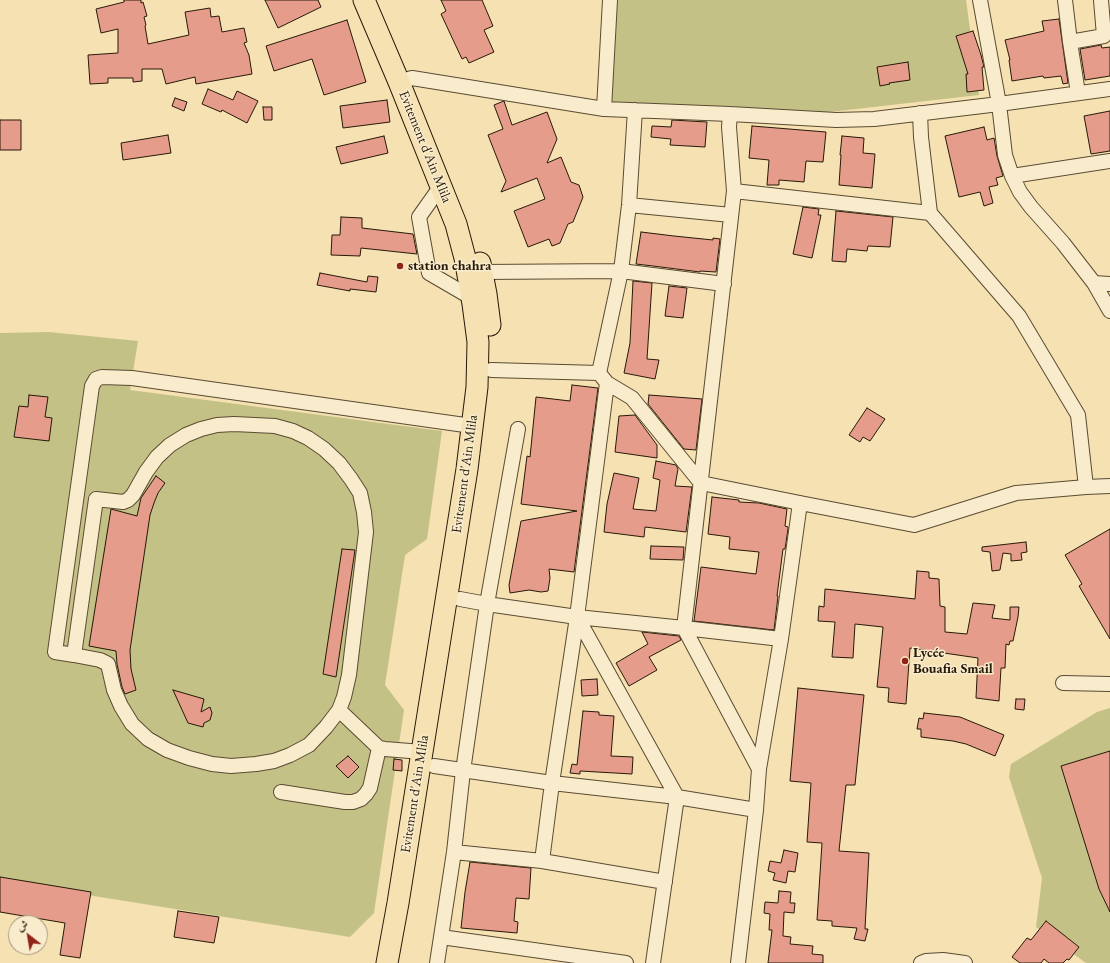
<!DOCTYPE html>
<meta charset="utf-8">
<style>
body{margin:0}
#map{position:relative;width:1110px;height:963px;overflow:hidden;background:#f6e1b2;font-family:"EB Garamond",Amiri,serif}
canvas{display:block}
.north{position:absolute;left:8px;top:915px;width:40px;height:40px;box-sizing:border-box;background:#f9eccd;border:1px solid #a5987e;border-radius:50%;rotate:329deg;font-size:11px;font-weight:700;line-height:16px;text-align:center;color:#261908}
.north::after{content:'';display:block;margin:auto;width:14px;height:18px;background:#8f2418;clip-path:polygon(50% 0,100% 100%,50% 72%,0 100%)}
</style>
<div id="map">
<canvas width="1110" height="963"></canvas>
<div class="north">ش</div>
</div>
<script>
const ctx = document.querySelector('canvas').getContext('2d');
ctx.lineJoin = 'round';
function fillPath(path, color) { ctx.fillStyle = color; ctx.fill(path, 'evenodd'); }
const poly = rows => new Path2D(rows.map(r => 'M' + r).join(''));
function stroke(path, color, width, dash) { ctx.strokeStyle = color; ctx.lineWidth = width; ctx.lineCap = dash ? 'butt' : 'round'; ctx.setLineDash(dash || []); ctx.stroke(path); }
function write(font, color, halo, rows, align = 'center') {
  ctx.font = font + ' "EB Garamond",serif'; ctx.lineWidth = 3; ctx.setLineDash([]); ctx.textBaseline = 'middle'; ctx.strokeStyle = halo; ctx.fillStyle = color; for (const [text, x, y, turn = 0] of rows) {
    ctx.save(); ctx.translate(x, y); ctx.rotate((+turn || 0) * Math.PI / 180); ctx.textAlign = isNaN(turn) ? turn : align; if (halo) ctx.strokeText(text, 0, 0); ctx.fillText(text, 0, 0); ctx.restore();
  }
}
fillPath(poly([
 [616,0,966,0,979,95,821,113,610,103],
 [49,332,138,341,130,390,442,431,427,539,405,555,385,685,404,710,374,913,350,937,0,881,0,333],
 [1110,708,1110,963,1086,963,1036,927,1042,878,1009,777,1011,764,1097,712]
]), '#c4c187');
const building = poly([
 [124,0,141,0,141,3,143,2,147,16,144,17,146,25,145,26,148,44,189,35,185,12,210,8,211,17,219,16,222,32,244,28,247,42,244,43,249,55,252,74,196,84,195,77,166,84,162,69,142,69,142,81,133,82,133,78,108,78,108,83,90,84,88,55,118,53,118,29,101,33,96,9,124,2,124,0],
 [265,0,318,0,321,7,278,28,265,0],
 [441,0,482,0,493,26,484,30,494,52,469,63,466,57,462,59,441,14,446,11,441,0],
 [1059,19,1068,83,1063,84,1061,76,1044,78,1043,76,1012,81,1009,60,1010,60,1005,40,1044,31,1042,21,1059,19],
 [347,20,366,82,324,95,312,59,274,71,266,46,347,20],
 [973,31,981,55,984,67,982,67,984,90,967,92,966,74,968,74,956,36,973,31],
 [1101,45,1102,48,1110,47,1110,76,1085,80,1080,49,1101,45],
 [908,62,910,80,889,83,890,84,880,86,877,67,908,62],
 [208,89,233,100,237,91,258,101,247,123,222,110,221,112,202,104,208,89],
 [175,98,187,102,184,111,172,106,175,98],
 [387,100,390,122,343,128,340,106,387,100],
 [504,101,512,125,547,112,557,139,547,163,561,157,571,182,579,185,583,197,573,222,568,224,560,243,552,246,549,239,528,247,514,211,545,199,537,178,501,192,506,181,488,135,503,129,494,105,504,101],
 [263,107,272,107,272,120,264,120,263,107],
 [1110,111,1110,151,1091,154,1084,116,1110,111],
 [0,120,21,120,21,150,0,150,0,120],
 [672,120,707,122,705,147,670,145,671,139,651,137,652,126,671,127,672,120],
 [752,126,826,132,823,162,806,161,804,182,779,180,779,185,767,185,769,160,749,158,752,126],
 [984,127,987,140,994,138,997,156,1003,176,996,178,998,185,989,187,993,203,984,206,980,192,959,197,945,136,984,127],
 [168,135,171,153,123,160,121,143,168,135],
 [384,136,388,153,341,164,336,147,384,136],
 [842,136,864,138,863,153,875,154,872,188,839,185,841,155,840,155,842,136],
 [803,207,819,209,818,215,821,215,812,258,793,254,803,207],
 [836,211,893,217,890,247,868,246,867,251,847,249,846,262,832,261,836,211],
 [341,217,362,218,362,228,413,234,417,254,361,248,360,256,331,255,332,235,340,235,341,217],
 [641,232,674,236,713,240,713,238,720,239,716,272,700,271,700,272,653,266,636,264,641,232],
 [320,273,367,282,368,276,378,277,376,292,350,289,350,291,317,285,320,273],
 [633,281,652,283,647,359,659,360,655,379,624,373,630,343,633,281],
 [669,286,687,288,683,318,665,316,669,286],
 [572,385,598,388,574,572,549,569,550,578,548,591,541,592,529,590,510,593,509,585,521,521,577,511,521,504,527,456,530,457,536,397,570,401,572,385],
 [29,395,48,397,45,417,52,418,49,441,14,437,19,406,28,407,29,395],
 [649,395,702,399,696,450,684,449,648,404,649,395],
 [867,408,885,419,870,441,863,437,860,442,849,435,867,408],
 [635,415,657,445,657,458,615,452,619,416,635,415],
 [656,461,676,465,678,469,675,486,692,487,686,532,645,527,644,537,604,532,607,504,614,473,639,478,633,509,656,511,660,480,653,478,656,461],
 [156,476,165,483,158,493,154,503,150,515,130,650,131,669,136,690,125,694,122,687,117,664,116,651,89,646,111,509,137,516,141,498,156,476],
 [712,497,739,500,739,502,759,503,787,509,785,526,788,527,788,529,785,549,783,549,777,596,778,596,774,630,694,621,701,567,756,574,759,552,729,549,730,537,708,534,712,497],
 [1110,529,1110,639,1079,586,1082,584,1065,555,1110,529],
 [1026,542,1027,552,1021,553,1022,560,1011,561,1011,554,1003,553,1000,570,992,571,990,552,982,551,982,547,1026,542],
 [651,546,684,547,683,560,650,559,651,546],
 [342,549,355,550,336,677,323,674,342,549],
 [917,571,929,572,929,578,939,579,940,606,945,607,945,632,967,634,973,603,995,605,992,618,1010,620,1010,607,1019,607,1018,617,1013,641,1010,641,1009,645,1006,644,1005,668,1001,668,999,701,976,698,978,658,910,648,906,704,888,702,889,688,877,687,883,627,855,624,853,658,832,657,835,622,818,621,819,606,824,607,825,589,915,599,917,571],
 [642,632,679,636,681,640,649,657,657,670,629,686,616,663,648,644,642,632],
 [597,679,598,695,582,696,581,680,597,679],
 [798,688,864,695,855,785,846,785,839,851,869,853,865,929,868,929,865,941,854,939,857,928,832,926,832,921,817,920,822,843,807,842,811,783,790,781,798,688],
 [173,690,204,699,201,712,210,707,212,713,210,720,204,723,203,727,188,723,173,690],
 [1016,699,1025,699,1024,710,1015,709,1016,699],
 [583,711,599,712,599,715,614,716,611,756,633,757,632,774,580,771,580,774,570,773,572,764,577,765,583,711],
 [924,713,960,717,1004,735,995,756,966,744,953,741,921,737,921,729,917,729,919,718,923,719,924,713],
 [1110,751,1110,912,1099,889,1061,766,1110,751],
 [348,756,359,767,348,778,336,766,348,756],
 [394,759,402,760,402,771,393,770,394,759],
 [784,850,798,853,795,872,788,871,786,883,773,880,775,873,768,871,770,861,781,863,784,850],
 [470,862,531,868,529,899,516,898,514,921,518,922,517,933,461,928,465,892,470,862],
 [0,877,91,892,80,958,60,955,65,923,0,912,0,877],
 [779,891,791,892,790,903,795,903,794,913,784,912,783,936,791,937,790,944,813,946,812,954,823,955,823,963,768,963,772,930,769,930,770,914,764,913,765,902,778,903,779,891],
 [178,911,219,917,214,943,174,937,178,911],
 [1046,921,1079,947,1069,960,1067,959,1063,963,1049,963,1044,959,1041,963,1020,963,1012,957,1027,938,1031,940,1046,921]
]);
fillPath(building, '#e59c8a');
stroke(building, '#261908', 1);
const minor = poly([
 [980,0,999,104,1005,155,1012,176,1020,192,1031,207,1063,243,1094,283,1110,311],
 [1065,0,1070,42],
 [399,82,412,78,604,109,730,114,836,120,874,119,999,104,1110,89],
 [1078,93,1070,42,1104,36,1101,0],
 [604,109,610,0],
 [1012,176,1110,161],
 [441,186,419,217,429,273,472,298],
 [734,191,930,213,921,137,920,113],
 [629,205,731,215],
 [930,213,1019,316,1078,415,1086,487],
 [481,272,621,271,724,284],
 [1094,283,1110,284],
 [491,370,599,373,607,383,632,398,701,483,800,503,914,525,1016,493,1086,487,1110,486],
 [599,373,621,271,629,205,635,110],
 [234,424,275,426,293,431,308,438,324,449,339,463,351,479,360,493,364,512,366,532,349,675,344,697,339,710,326,727,309,745,290,755,274,761,256,764,231,766,212,764,189,758,167,750,148,739,132,724,121,706,114,690,108,664,100,660,74,655,96,499,123,502,128,500,133,495,146,472,157,457,170,445,186,435,201,429,217,425,234,424],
 [460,599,487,604,577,617,607,383],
 [577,617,684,628,734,191,729,127,730,114],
 [577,617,552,783,677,797,653,963],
 [577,617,677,797,756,810],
 [74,655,55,652,92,386,96,379,102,377,132,378,472,426],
 [1063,683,1110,684],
 [339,710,379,748,385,749,422,752],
 [434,766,552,783,542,861],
 [759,769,781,639],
 [281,792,345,802,353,802,361,799,366,794,370,788,379,748],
 [454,852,542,861,665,882],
 [441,937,626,963],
 [437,963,454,852,463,771,487,604,518,429],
 [738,963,756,810,759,769,684,628,781,639,800,503],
 [921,963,926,961,943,960,965,963]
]);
const highway = poly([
 [364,0,399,82,456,224,465,258,473,304,478,342,477,387,467,469,398,903,387,963],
 [480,263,486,294,490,325]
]);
stroke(minor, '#5a4b32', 16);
stroke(highway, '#261908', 23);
stroke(minor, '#f9eccd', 14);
stroke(highway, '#f6e1b2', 21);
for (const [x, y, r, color] of [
 [400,266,4,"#8f2418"],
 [905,661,4,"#8f2418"]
]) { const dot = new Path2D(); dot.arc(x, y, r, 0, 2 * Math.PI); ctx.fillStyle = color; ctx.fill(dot); stroke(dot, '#f9eccd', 1.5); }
write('14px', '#261908', '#f9eccd', [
 ["Evitement d'Ain Mlila",425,147,68],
 ["Evitement d'Ain Mlila",465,474,-82],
 ["Evitement d'Ain Mlila",415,794,-81]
]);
write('bold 14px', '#261908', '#f9eccd', [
 ["station chahra",408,266],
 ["Lycée",913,653],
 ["Bouafia Smail",913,669]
], 'left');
</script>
